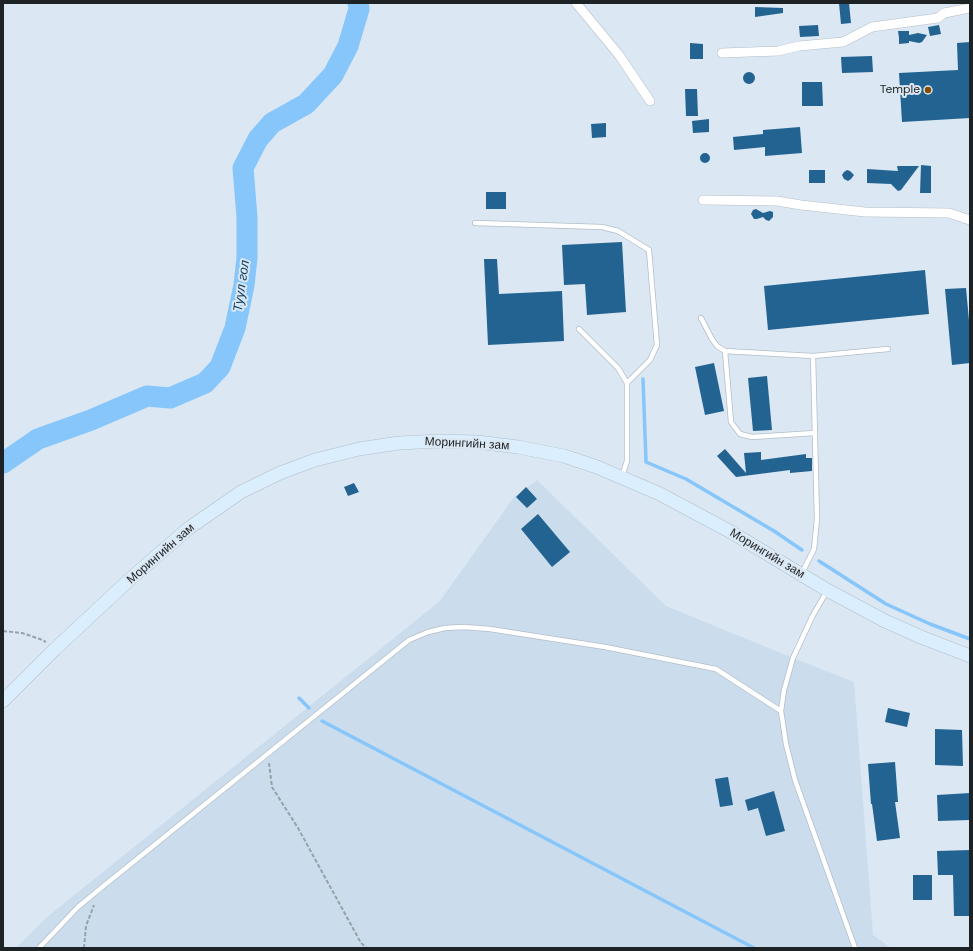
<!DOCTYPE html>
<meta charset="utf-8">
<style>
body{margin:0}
#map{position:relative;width:973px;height:951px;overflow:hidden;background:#dbe7f2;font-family:"DM Sans",sans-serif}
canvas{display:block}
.frame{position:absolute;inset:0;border:4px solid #1d2225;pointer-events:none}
</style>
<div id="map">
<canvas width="973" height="951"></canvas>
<div class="frame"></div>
</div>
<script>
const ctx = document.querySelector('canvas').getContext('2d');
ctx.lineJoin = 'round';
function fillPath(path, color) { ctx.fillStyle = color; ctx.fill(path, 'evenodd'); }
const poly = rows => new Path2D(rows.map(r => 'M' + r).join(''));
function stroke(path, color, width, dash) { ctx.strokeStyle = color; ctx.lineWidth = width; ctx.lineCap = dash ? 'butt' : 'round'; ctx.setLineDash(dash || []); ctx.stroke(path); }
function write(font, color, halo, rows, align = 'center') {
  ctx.font = font + ' "DM Sans",sans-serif'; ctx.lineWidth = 4; ctx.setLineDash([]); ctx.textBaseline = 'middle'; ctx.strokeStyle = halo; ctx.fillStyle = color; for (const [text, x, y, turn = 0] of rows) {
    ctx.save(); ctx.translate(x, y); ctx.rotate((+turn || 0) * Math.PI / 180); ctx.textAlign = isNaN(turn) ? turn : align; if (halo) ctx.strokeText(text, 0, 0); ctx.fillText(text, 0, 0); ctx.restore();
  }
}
fillPath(poly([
 [537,480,666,606,793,658,854,682,873,935,891,948,16,948,47,917,440,601,514,497]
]), '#cbdded');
stroke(poly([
 [643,379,646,462,686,479,774,531,802,550],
 [819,561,886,604,930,624,970,639],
 [299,698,309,708],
 [322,721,754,948]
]), '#86c6fa', 3.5);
stroke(poly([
 [3,463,38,439,91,420,147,396,170,398,205,383,220,367,235,328,244,285,247,258,247,217,243,168,258,139,272,123,306,104,333,75,348,46,359,9,358,3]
]), '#86c6fa', 21);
fillPath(poly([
 [839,3,849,3,851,23,841,24],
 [755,7,783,8,783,13,755,17],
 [818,25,819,36,800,37,799,26],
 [939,25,941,34,930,36,928,27],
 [898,31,909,31,909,35,918,33,927,35,922,42,919,43,909,41,909,43,899,44,899,38,897,38,899,38],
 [970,42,970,118,902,122,899,73,958,70,957,43],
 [690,43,703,44,703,59,690,59],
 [872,56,873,72,842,73,841,57],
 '743 78a6 6 0 1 1 12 0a6 6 0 1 1-12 0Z',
 [802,82,822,82,823,106,802,106],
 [685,89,697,89,698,116,686,116],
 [709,119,709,132,693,133,692,121],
 [606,123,606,137,592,138,591,124],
 [800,127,802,153,765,156,765,147,734,150,733,137,763,134,763,130],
 '700 158a5 5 0 1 1 10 0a5 5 0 1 1-10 0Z',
 [921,165,931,166,931,193,920,193],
 [897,166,919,166,901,190,898,191,891,184,867,183,867,169,898,171],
 [809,170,825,170,825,183,809,183],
 [847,170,850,171,854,175,851,179,848,181,844,179,842,175,844,172],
 [486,192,506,192,506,209,486,209],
 [756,209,763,213,770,211,773,212,773,217,769,221,766,220,763,217,757,219,754,219,751,214,753,210],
 [622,242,626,312,587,315,585,284,564,285,562,245],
 [484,259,497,259,499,294,562,291,564,341,488,345],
 [925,270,929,314,768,330,764,286],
 [966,288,970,331,970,363,952,365,945,289],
 [714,363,724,411,705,415,695,367],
 [767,376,772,430,753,431,748,378],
 [725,449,746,473,744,453,761,452,761,460,806,454,806,458,812,458,812,471,790,473,790,470,736,477,717,456],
 [354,483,359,492,348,496,344,487],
 [526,487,537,499,527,508,516,497],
 [538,514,570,552,552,567,521,529],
 [888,708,910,713,907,727,885,722],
 [935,729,962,730,963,766,935,765],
 [895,762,898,802,895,802,900,838,877,841,872,804,871,804,868,764],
 [728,777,733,805,720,807,715,779],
 [774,791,785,831,766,836,758,808,748,811,745,800],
 [970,793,970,820,938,821,937,795],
 [970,850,970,916,954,916,953,875,938,875,937,851],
 [913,875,932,875,932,900,913,900]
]), '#226391');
const service = poly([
 [475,223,602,227,618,231,649,250,657,345,650,360,627,383],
 [701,318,712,339,717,346,725,351,813,356,817,519,814,549,802,573],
 [579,329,618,368,627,383,627,461,622,476],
 [725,351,731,422,740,434,752,437,815,433],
 [813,356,888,349],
 [827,591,812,617,793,658,784,690,781,711,786,744,795,780,855,948],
 [39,948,78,907,101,888,409,640,428,632,445,628,464,627,490,629,605,647,716,669,781,711]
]);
const minor = poly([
 [576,3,619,55,650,101],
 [722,53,778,51,799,46,843,42,872,27,938,18,944,13,970,8],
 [703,200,777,201,801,205,865,212,949,213,970,220]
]);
const secondary = poly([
 [3,701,55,649,128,581,189,528,241,492,280,473,315,460,359,449,399,443,439,441,477,442,518,447,564,456,597,467,660,494,731,532,827,590,885,621,921,637,970,656]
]);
stroke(service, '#b2bec8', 6);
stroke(minor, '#b2bec8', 10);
stroke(secondary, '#b2bec8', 14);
stroke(poly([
 [3,631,22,633,40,639,46,642],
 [269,763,272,787,298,828,361,943,367,948],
 [84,948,86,926,94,905]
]), '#97a1a9', 2, [4, 2]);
stroke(service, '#fff', 4.5);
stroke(minor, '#fff', 9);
stroke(secondary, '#dbeefd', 13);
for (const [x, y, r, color] of [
 [928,90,4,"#854c00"]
]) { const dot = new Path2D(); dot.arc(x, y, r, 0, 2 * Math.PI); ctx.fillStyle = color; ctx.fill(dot); stroke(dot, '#dbe7f2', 1.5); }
write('12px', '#1d2225', '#dbe7f2', [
 ["Temple",920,90]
], 'right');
write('12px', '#1d2225', '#dbe7f2', [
 ["Морингийн зам",467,444,3],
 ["Морингийн зам",161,554,-41],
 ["Морингийн зам",767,554,31]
]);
write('italic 13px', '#0e3f61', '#dbe7f2', [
 ["Туул гол",242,286,-82]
]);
</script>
